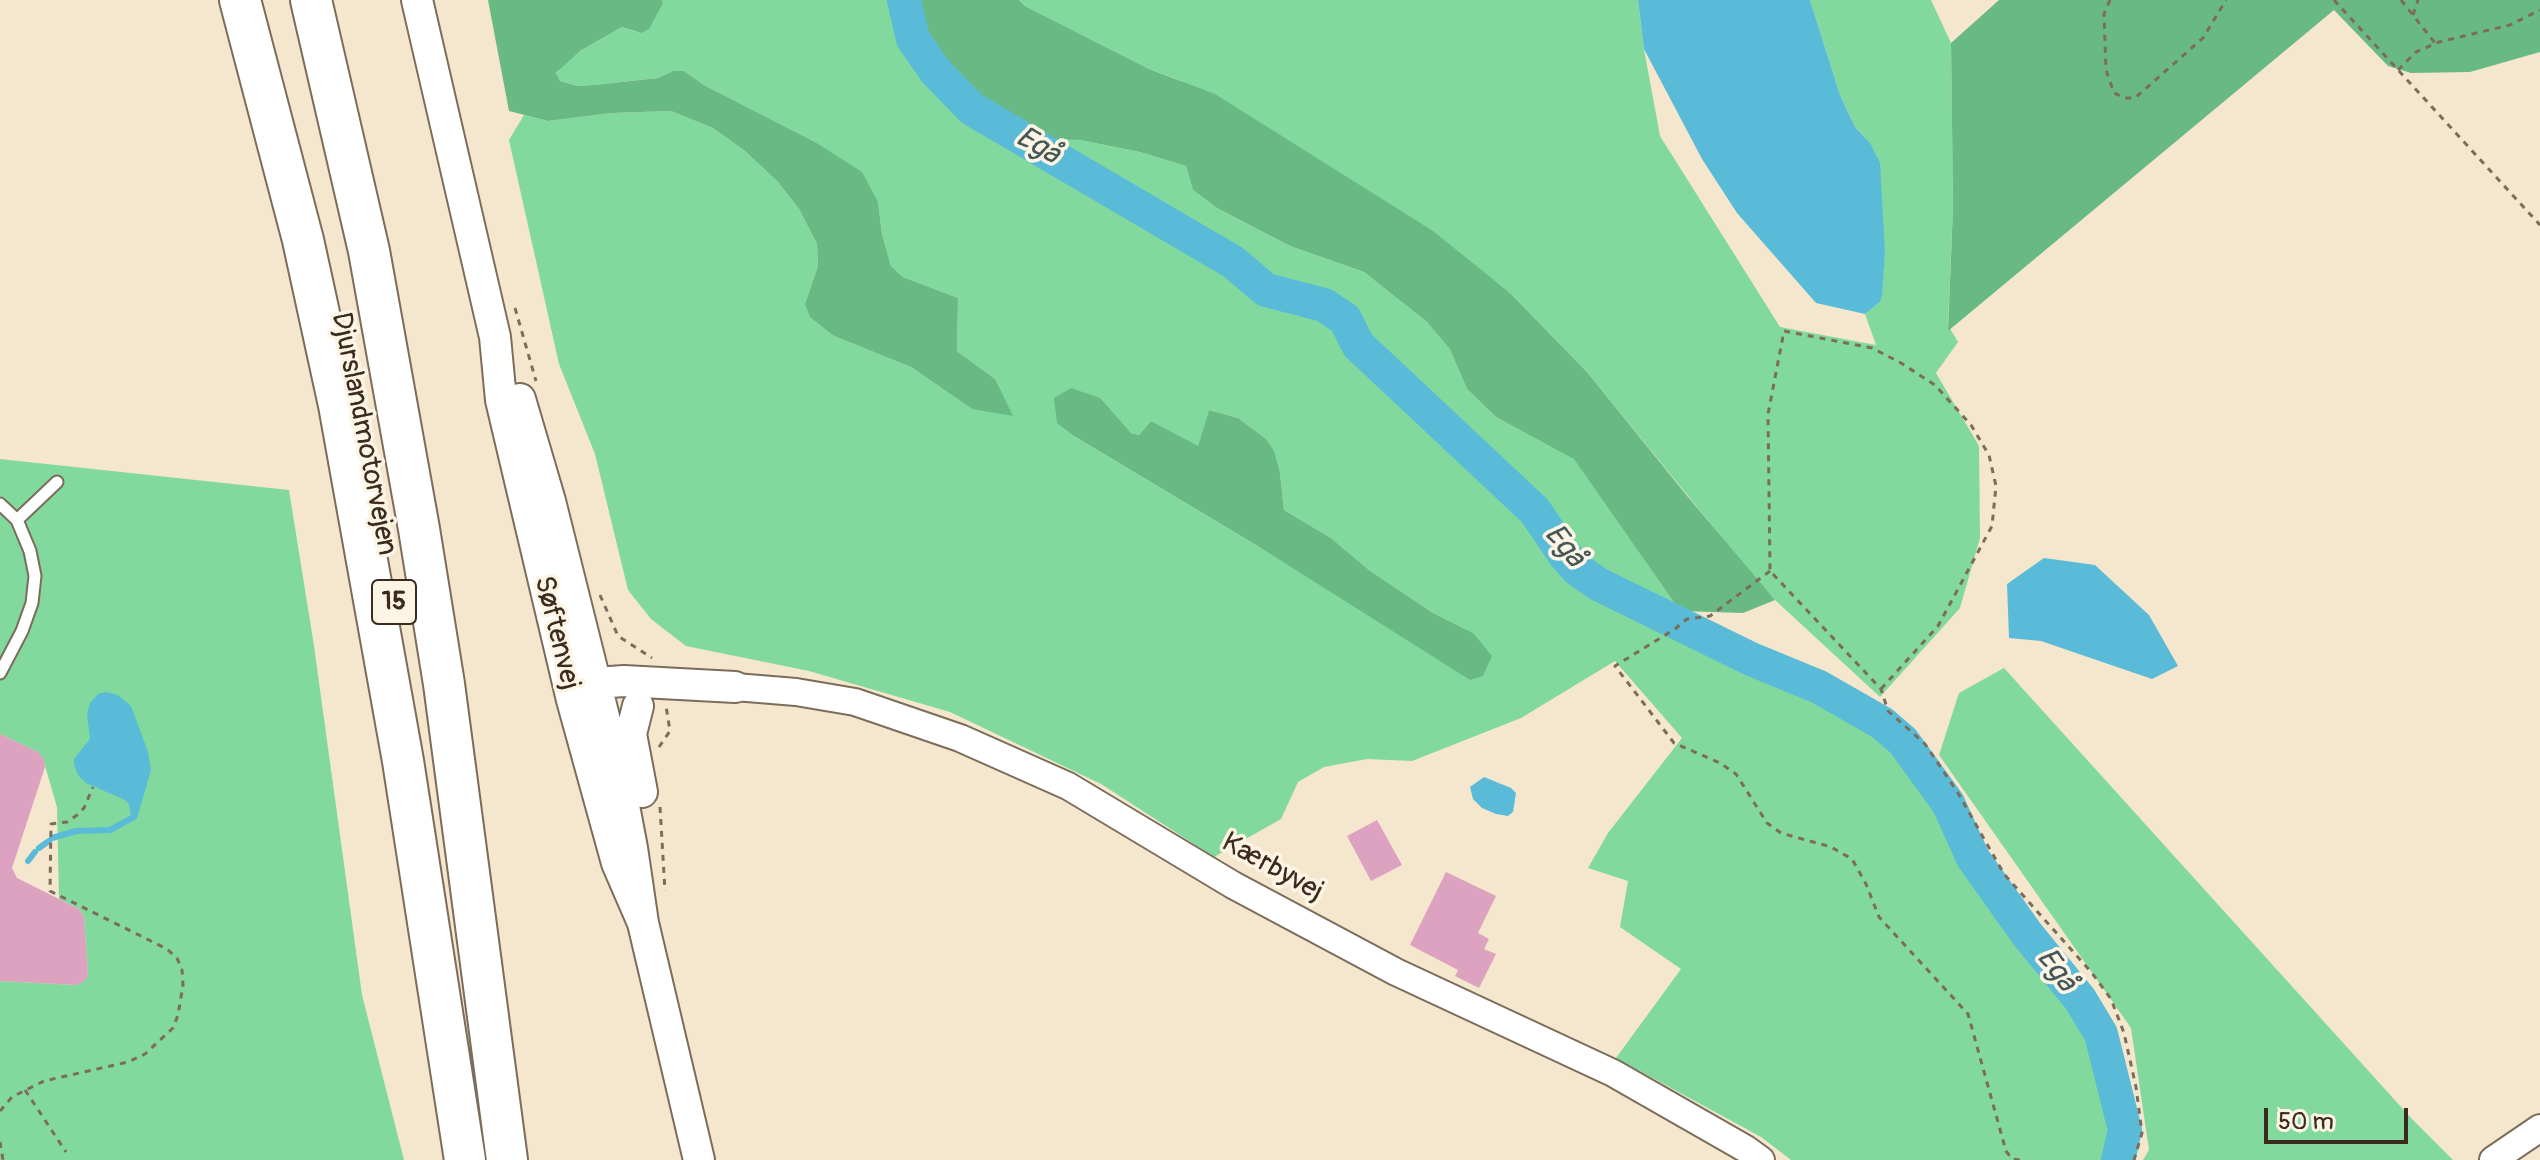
<!DOCTYPE html>
<meta charset="utf-8">
<style>
body{margin:0}
#map{position:relative;width:2540px;height:1160px;overflow:hidden;background:#f5e7cd;font-family:Pangolin,sans-serif}
canvas{display:block}
.scale{position:absolute;left:2264px;top:1108px;width:144px;height:36px;box-sizing:border-box;border:4px solid #3b2a1e;border-top:0;padding-left:10px;font-size:24px;line-height:28px;white-space:nowrap;color:#3b2a1e;-webkit-text-stroke:6px #fcf5e5;paint-order:stroke}
</style>
<div id="map">
<canvas width="2540" height="1160"></canvas>
<div class="scale">50 m</div>
</div>
<script>
const ctx = document.querySelector('canvas').getContext('2d');
ctx.lineJoin = 'round';
function fillPath(path, color) { ctx.fillStyle = color; ctx.fill(path, 'evenodd'); }
const poly = rows => new Path2D(rows.map(r => 'M' + r).join(''));
function stroke(path, color, width, dash) { ctx.strokeStyle = color; ctx.lineWidth = width; ctx.lineCap = dash ? 'butt' : 'round'; ctx.setLineDash(dash || []); ctx.stroke(path); }
function write(font, color, halo, rows, align = 'center') {
  ctx.font = font + ' Pangolin,sans-serif'; ctx.lineWidth = 7; ctx.setLineDash([]); ctx.textBaseline = 'middle'; ctx.strokeStyle = halo; ctx.fillStyle = color; for (const [text, x, y, turn = 0] of rows) {
    ctx.save(); ctx.translate(x, y); ctx.rotate((+turn || 0) * Math.PI / 180); ctx.textAlign = isNaN(turn) ? turn : align; if (halo) ctx.strokeText(text, 0, 0); ctx.fillText(text, 0, 0); ctx.restore();
  }
}
fillPath(poly([
 [661,0,904,0,920,65,970,103,1002,132,1080,140,1140,152,1186,166,1193,190,1217,208,1290,246,1364,272,1427,322,1450,348,1467,389,1496,417,1574,458,1680,611,1672,627,1886,731,1940,803,1965,858,2085,1024,2109,1122,2103,1160,1791,1160,1761,1137,1616,1058,1681,969,1620,927,1628,881,1588,868,1608,833,1682,738,1615,661,1521,718,1412,761,1367,759,1324,767,1298,782,1281,819,1214,857,1101,784,950,712,809,671,686,646,651,619,628,590,595,454,559,364,509,140,524,115,548,121,612,113,671,111,713,128,745,151,778,182,799,209,817,244,818,266,805,304,834,336,911,367,972,409,995,379,957,351,958,298,903,277,891,266,882,234,878,202,815,142,704,85,684,71,673,71,658,78,594,85,577,86,560,81,556,74,568,60,580,51,622,27,640,33,658,12],
 [1209,410,1238,418,1265,438,1280,473,1284,510,1331,538,1369,570,1433,613,1473,633,1261,548,1074,436,1118,421,1131,433,1139,435,1151,421,1198,447],
 [1019,0,1638,0,1644,49,1660,136,1780,327,1876,345,1865,314,1880,302,1885,254,1870,143,1855,127,1840,95,1810,0,1931,0,1951,43,1953,207,1948,325,1958,342,1936,373,1979,446,1980,538,1960,608,1880,697,1775,600,1750,572,1587,372,1510,293,1476,267,1179,80,1149,69,1025,6],
 [0,459,289,490,314,646,362,995,404,1160,0,1160,0,981,76,985,84,981,88,974,84,917,79,909,59,899,57,807,43,759,38,752,0,734],
 [2004,668,2412,1119,2453,1160,2143,1160,2149,1150,2131,1028,1939,755,1959,693]
]), '#82d99d');
fillPath(poly([
 [488,0,661,0,663,3,649,29,641,33,622,27,580,51,556,73,560,81,577,86,594,85,658,78,673,71,684,71,704,85,815,142,862,172,878,202,882,234,891,266,903,277,958,298,957,351,995,379,1013,416,972,409,911,367,834,336,810,317,805,304,818,266,817,244,799,209,778,182,745,151,713,128,671,111,612,113,548,121,509,111],
 [904,0,1019,0,1025,6,1149,69,1215,94,1433,231,1510,293,1587,372,1688,497,1775,600,1743,613,1680,611,1574,459,1496,417,1467,389,1450,349,1427,322,1364,272,1290,246,1217,208,1193,190,1186,166,1140,152,1080,140,1032,138,1002,132,936,72,913,39],
 [1999,0,2540,0,2540,52,2470,72,2411,73,2388,66,2334,10,1948,331,1953,207,1951,43],
 [1071,388,1100,398,1131,433,1139,435,1151,421,1198,446,1209,410,1238,418,1265,438,1274,451,1280,473,1284,510,1331,538,1369,570,1433,613,1473,633,1492,656,1483,676,1470,680,1261,548,1074,436,1057,423,1054,398]
]), '#69b984');
fillPath(poly([
 [1638,0,1810,0,1840,95,1855,127,1870,143,1880,163,1885,254,1882,295,1880,302,1865,314,1816,303,1737,213,1702,159,1644,49],
 [2044,558,2095,565,2149,615,2178,666,2152,679,2041,641,2009,638,2007,584],
 [106,692,118,695,131,706,148,752,151,770,137,818,131,816,129,804,125,800,86,783,78,775,74,765,74,759,90,739,87,714,90,703,98,694],
 [1484,777,1511,788,1516,793,1513,812,1508,816,1496,814,1482,808,1473,799,1470,787]
]), '#59bbd7');
stroke(poly([
 [52,838,76,831,110,830,134,817],
 [39,848,49,841],
 [28,861,35,852]
]), '#59bbd7', 6);
stroke(poly([
 [904,0,913,39,936,72,972,109,1233,262,1266,290,1324,305,1345,319,1358,345,1535,511,1564,554,1577,569,1598,584,1751,659,1819,687,1882,723,1903,741,1948,803,1973,858,2027,934,2080,999,2101,1034,2125,1130,2118,1160]
]), '#59bbd7', 34);
fillPath(poly([
 [0,734,38,752,44,759,45,767,12,868,17,878,79,909,84,917,88,974,85,981,76,985,0,981],
 [1377,820,1402,865,1371,881,1347,836],
 [1446,872,1496,896,1478,933,1489,939,1484,949,1496,954,1479,988,1455,976,1458,970,1410,945]
]), '#dda2bf');
const service = poly([
 [0,504,17,520,30,551,35,576,32,603,22,631,0,673],
 [17,520,57,482]
]);
const tertiary = poly([
 [735,687,796,692,855,702,960,738,1068,786,1233,885,1396,972,1613,1073,1746,1149,1761,1160],
 [2493,1160,2540,1128]
]);
const secondary = poly([
 [417,0,495,337,501,400,572,700,617,863,643,923],
 [520,399,550,501,617,769,632,848,643,923,699,1160],
 [581,694,596,683,624,681,735,687],
 [638,706,631,734,642,792]
]);
const motorway = poly([
 [240,0,303,240,339,405,403,761,465,1160],
 [311,0,369,251,419,529,444,684,507,1160]
]);
stroke(service, '#7c6c5b', 15);
stroke(tertiary, '#7c6c5b', 30);
stroke(secondary, '#7c6c5b', 34);
stroke(motorway, '#7c6c5b', 44);
stroke(poly([
 [2110,0,2104,14,2106,70,2114,93,2125,98,2135,98,2203,38,2226,0],
 [2334,0,2540,225],
 [2401,0,2435,43],
 [2413,15,2418,0],
 [2398,70,2416,52,2439,42,2510,25,2540,10],
 [515,308,536,381],
 [1770,571,1710,616,1687,619,1675,629,1615,666,1674,743,1720,763,1736,774,1767,823,1781,833,1831,847,1852,859,1866,884,1879,917,1968,1014,2006,1151,2012,1159,2021,1160],
 [600,595,618,636,652,658],
 [1881,689,1938,626,1992,526,1996,486,1989,455,1971,425,1935,385,1901,363,1872,348,1784,331,1768,414,1770,571,1881,689,1888,711,1925,744,1958,793,2004,874,2092,973,2111,999,2124,1033,2136,1087,2142,1133,2134,1160],
 [659,747,670,731,666,706],
 [660,807,665,891],
 [25,1090,66,1152],
 [0,1111,12,1097,44,1081,128,1062,145,1054,173,1028,178,1015,183,985,182,970,177,958,167,949,50,891,51,824,67,822,77,815,84,808,93,787],
 [0,1142,3,1160]
]), '#7c6c5b', 3, [6, 6]);
stroke(service, '#fff', 11);
stroke(tertiary, '#fff', 26);
stroke(secondary, '#fff', 30);
stroke(motorway, '#fff', 40);
for (const [x, y, w] of [
 [394,602,44]
]) { const box = new Path2D(); box.roundRect(x - w / 2, y - 22, w, 44, 6); ctx.fillStyle = '#fcf5e5'; ctx.fill(box); stroke(box, '#3b2a1e', 2); }
write('bold 26px', '#3b2a1e', null, [
 ["15",394,602]
]);
write('28px', '#3b2a1e', '#fcf5e5', [
 ["Djurslandmotorvejen",363,434,79],
 ["Søftenvej",556,633,76],
 ["Kærbyvej",1272,868,29]
]);
write('italic 30px', '#445656', '#fcf5e5', [
 ["Egå",1038,147,30],
 ["Egå",1564,547,51],
 ["Egå",2056,971,54]
]);
</script>
